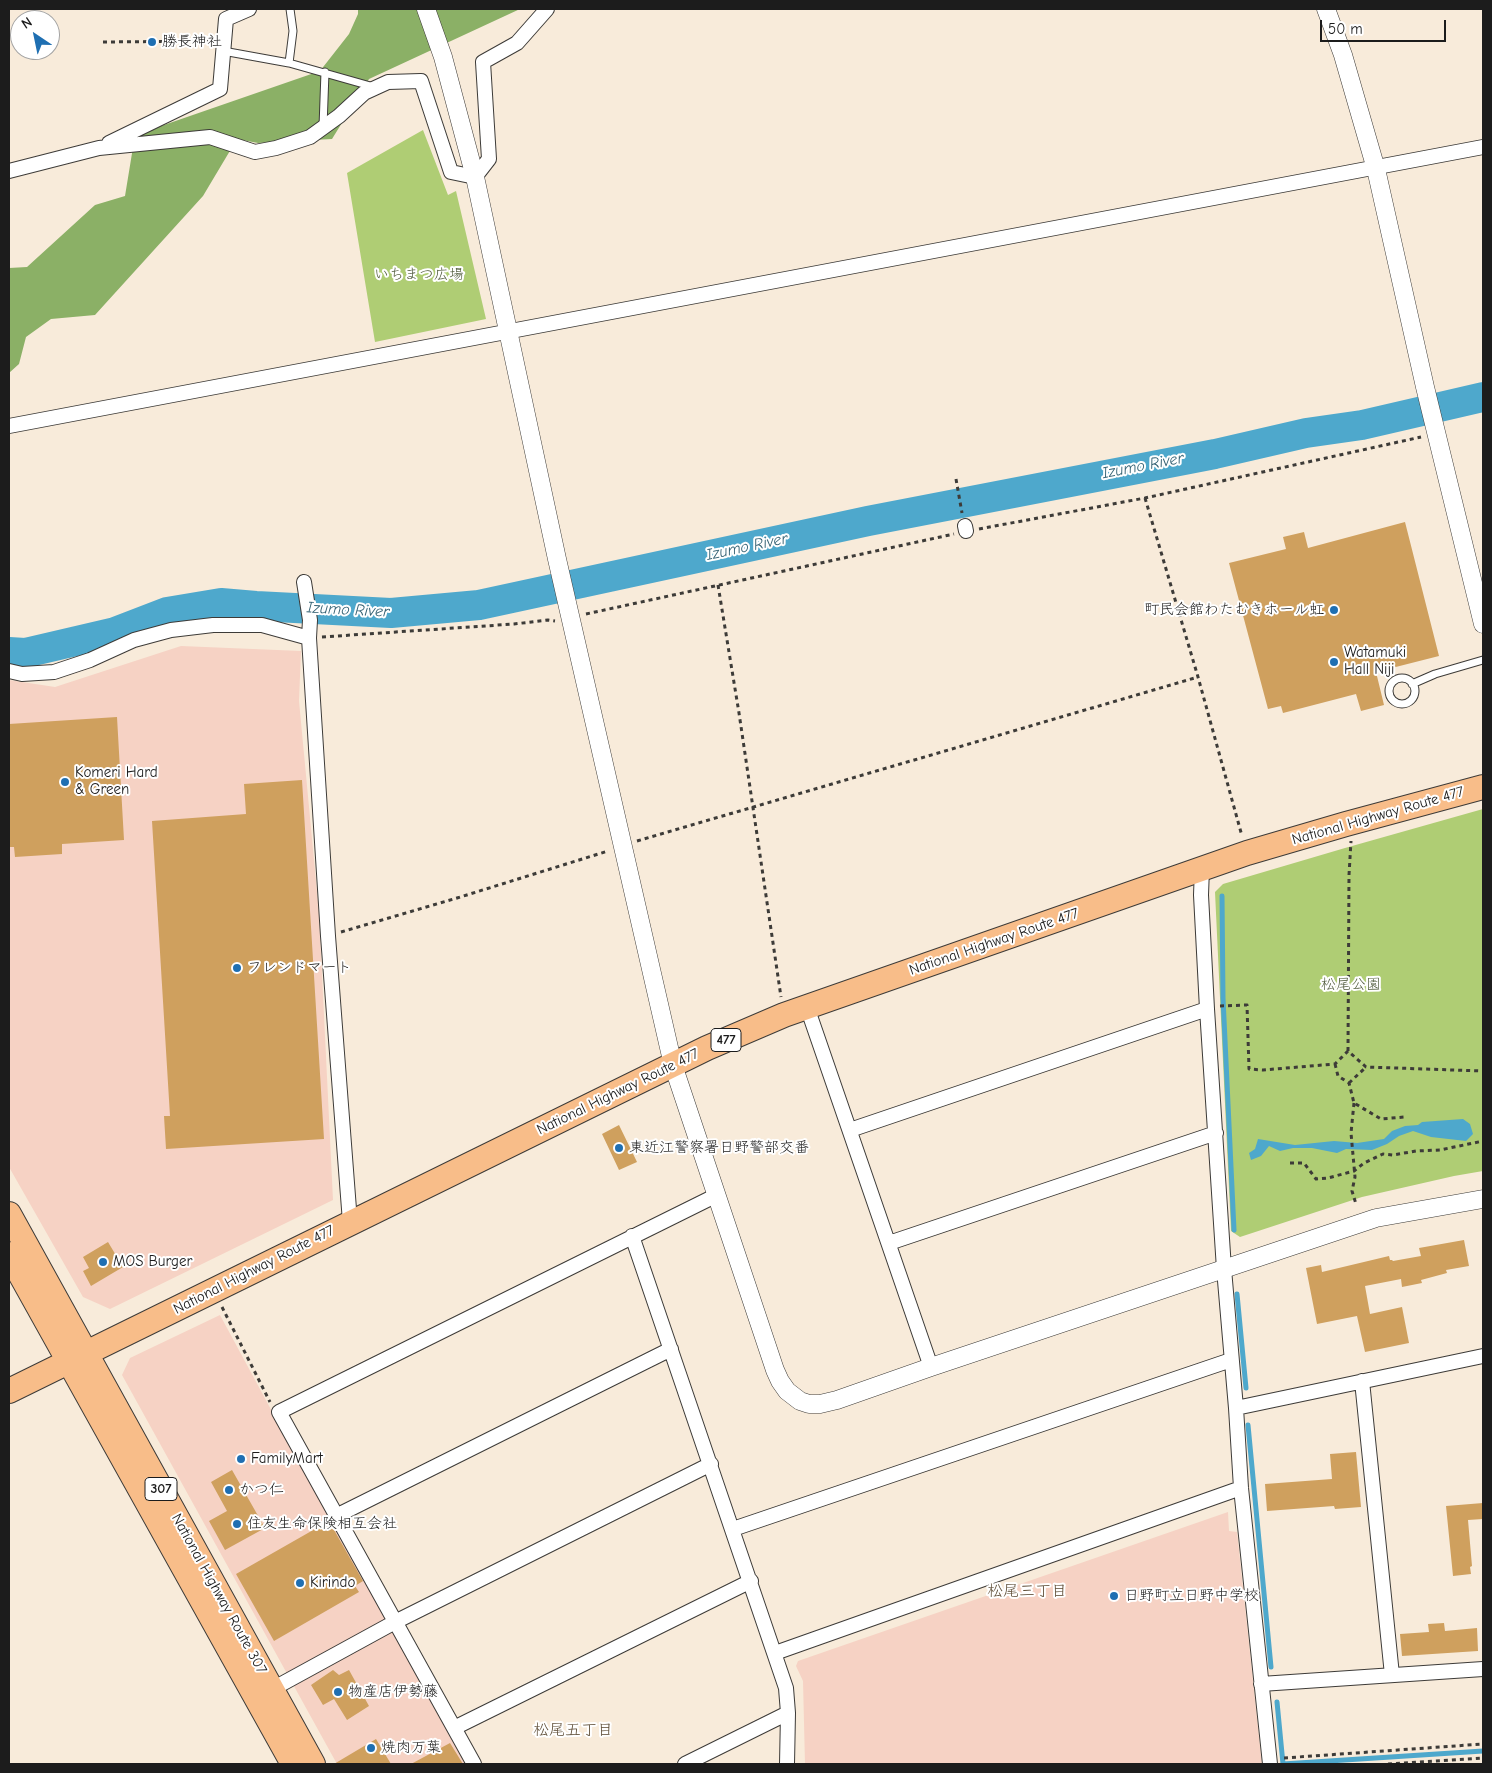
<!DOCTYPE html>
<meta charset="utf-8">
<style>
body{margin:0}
#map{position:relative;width:1492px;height:1773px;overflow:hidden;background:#f8ebda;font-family:"Comic Neue",sans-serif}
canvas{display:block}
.frame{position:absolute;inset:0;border:10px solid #1c1c1c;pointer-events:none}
.north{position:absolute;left:10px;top:10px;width:50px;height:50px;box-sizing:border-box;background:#fff;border:1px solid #a4a4a4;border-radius:50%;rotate:326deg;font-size:14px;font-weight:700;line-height:20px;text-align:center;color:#1c1c1c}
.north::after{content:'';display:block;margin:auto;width:18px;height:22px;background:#1f6fb2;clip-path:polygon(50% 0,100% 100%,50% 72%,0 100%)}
.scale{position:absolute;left:1320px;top:20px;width:126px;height:22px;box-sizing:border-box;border:2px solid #1c1c1c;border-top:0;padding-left:6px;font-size:15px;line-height:18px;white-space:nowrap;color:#1c1c1c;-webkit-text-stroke:4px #fff;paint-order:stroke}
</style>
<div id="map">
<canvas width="1492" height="1773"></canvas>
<div class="frame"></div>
<div class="north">N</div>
<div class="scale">50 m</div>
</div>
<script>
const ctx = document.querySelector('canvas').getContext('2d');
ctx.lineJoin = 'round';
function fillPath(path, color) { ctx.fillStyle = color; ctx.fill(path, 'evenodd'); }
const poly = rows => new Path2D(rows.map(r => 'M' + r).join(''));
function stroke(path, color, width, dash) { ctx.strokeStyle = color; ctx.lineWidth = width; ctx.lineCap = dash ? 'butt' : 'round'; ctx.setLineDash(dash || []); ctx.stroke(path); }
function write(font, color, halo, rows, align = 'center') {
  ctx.font = font + ' "Comic Neue","Klee One",sans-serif'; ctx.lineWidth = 4; ctx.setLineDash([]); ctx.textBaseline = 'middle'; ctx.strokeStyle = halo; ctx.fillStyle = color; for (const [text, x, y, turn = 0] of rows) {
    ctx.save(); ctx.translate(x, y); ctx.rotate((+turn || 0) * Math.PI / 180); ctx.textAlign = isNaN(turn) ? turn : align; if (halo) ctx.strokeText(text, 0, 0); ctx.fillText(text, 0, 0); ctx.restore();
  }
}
fillPath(poly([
 [181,646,301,651,299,701,319,913,333,1200,110,1309,83,1297,9,1167,9,680,55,687],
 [220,1315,309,1480,375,1594,466,1764,337,1764,122,1375,130,1358],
 [1228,1512,1229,1531,1237,1532,1262,1764,805,1764,803,1681,796,1666,798,1661]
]), '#f6d2c4');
fillPath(poly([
 [423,130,448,195,456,191,486,319,375,342,347,173],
 [1483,809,1483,1171,1454,1176,1362,1197,1240,1237,1231,1231,1215,892,1223,884,1345,848]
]), '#afcd74');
fillPath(poly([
 [358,9,520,9,369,79,332,139,258,143,237,139,203,196,95,315,51,319,26,337,19,364,9,373,9,268,27,267,95,205,125,196,135,135,320,71,349,34,358,14]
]), '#8bb066');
fillPath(poly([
 [1463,1119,1470,1124,1473,1134,1466,1141,1431,1137,1413,1131,1399,1136,1387,1144,1372,1150,1346,1149,1337,1153,1312,1148,1293,1148,1280,1151,1269,1146,1261,1156,1251,1160,1249,1153,1255,1149,1258,1139,1295,1145,1334,1141,1357,1143,1384,1139,1392,1131,1405,1126,1418,1125,1422,1122]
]), '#4ea8cc');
stroke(poly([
 [1222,896,1223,998,1234,1230],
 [1237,1294,1246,1388],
 [1248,1425,1271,1667],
 [1277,1702,1283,1764],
 [1283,1764,1483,1751]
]), '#4ea8cc', 5);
stroke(poly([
 [9,652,25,653,115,632,167,612,221,603,256,606,391,613,479,605,868,521,1215,454,1306,433,1362,425,1483,397]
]), '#4ea8cc', 30);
fillPath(poly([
 [1405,522,1439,656,1376,672,1384,705,1361,711,1356,694,1283,713,1281,706,1268,709,1229,563,1286,549,1283,537,1304,532,1308,548],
 [117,717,124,840,62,844,62,854,15,857,14,847,9,847,9,724],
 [302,780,324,1139,166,1149,164,1116,170,1116,152,821,246,814,244,784],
 [619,1125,637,1162,619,1170,602,1134],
 [1464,1240,1469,1266,1446,1270,1447,1273,1421,1280,1422,1283,1402,1287,1401,1279,1365,1286,1370,1314,1402,1307,1409,1343,1365,1352,1357,1316,1317,1324,1306,1268,1321,1265,1322,1272,1389,1256,1390,1260,1392,1260,1393,1261,1421,1256,1419,1248],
 [108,1242,123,1267,91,1286,83,1271,89,1268,83,1257],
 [1356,1452,1361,1507,1335,1509,1334,1506,1267,1511,1265,1484,1332,1479,1330,1454],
 [232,1470,265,1528,225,1550,209,1521,227,1511,211,1482],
 [1483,1503,1483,1519,1468,1520,1472,1566,1470,1567,1471,1574,1453,1576,1446,1506],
 [329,1521,363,1581,355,1586,359,1592,274,1641,236,1574],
 [1444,1623,1445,1631,1477,1628,1478,1651,1402,1656,1400,1634,1429,1632,1428,1624],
 [333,1670,339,1675,349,1670,369,1706,347,1720,334,1699,323,1705,311,1685],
 [376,1739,391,1764,334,1764],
 [450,1743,463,1764,411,1764]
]), '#cfa05e');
const service = poly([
 [223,51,289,63,374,87],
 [289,63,293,31,290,9],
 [323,127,325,72],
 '1389 691a13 13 0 1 1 26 0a13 13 0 1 1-26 0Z',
 [1412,684,1435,674,1483,660]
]);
const minor = poly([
 [109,143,220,89,226,19,249,9],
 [9,171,99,148,210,137,255,152,276,148,310,137,339,116,364,93,388,82,421,81,451,172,475,177,489,159,483,62,517,43,547,9],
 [9,426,1483,147],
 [965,526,966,531],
 [304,582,310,620,309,638,328,936,350,1222],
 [9,671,22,674,54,672,90,660,134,640,171,630,213,625,262,625,309,638],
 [1202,868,1201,895,1207,1009,1224,1269,1236,1408,1241,1488,1270,1764],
 [807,1007,931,1367],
 [850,1130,1207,1009],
 [632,1236,786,1688,788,1713,787,1764],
 [889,1243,1216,1133],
 [1362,1381,1392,1675],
 [1236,1408,1483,1356],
 [336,1516,671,1349],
 [733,1529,1231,1360],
 [775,1653,1241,1488],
 [1261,1684,1483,1669],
 [267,1692,395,1622,711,1464],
 [454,1728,751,1581],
 [474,1764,279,1412,717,1195],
 [685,1764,788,1713]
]);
const tertiary = poly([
 [426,9,443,57,475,177,557,559,673,1065,775,1370,780,1381,787,1391,800,1401,809,1404,820,1404,837,1400,931,1367,1376,1218,1483,1199],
 [1326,9,1343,55,1376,169,1425,387,1483,624]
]);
const trunk = poly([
 [9,1214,313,1764],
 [9,1254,293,1764],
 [9,1391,707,1048,784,1015,1247,853,1346,824,1483,787]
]);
stroke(service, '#3d3b38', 9);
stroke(minor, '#3d3b38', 16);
stroke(tertiary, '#3d3b38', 19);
stroke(trunk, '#3d3b38', 26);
stroke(poly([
 [103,42,211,41],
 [956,479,962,513],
 [1145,498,1198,677,1242,836],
 [979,529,1145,498,1421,437],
 [718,585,739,713,781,997],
 [586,614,954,534],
 [322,637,514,624,548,620,555,621],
 [637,841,1198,677],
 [341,932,457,898,608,851],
 [1220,1006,1247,1005,1249,1069,1263,1070,1335,1064,1348,1051,1366,1067,1483,1071],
 [1348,1051,1349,875,1351,841],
 [1335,1064,1338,1076,1349,1083,1354,1103,1381,1119,1404,1117],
 [1349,1083,1366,1067],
 [1354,1103,1351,1133,1355,1177,1352,1191,1356,1204],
 [1290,1163,1304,1163,1316,1179,1328,1178,1354,1171,1364,1163,1383,1154,1393,1155,1416,1151,1440,1150,1483,1141],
 [222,1307,270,1402],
 [1284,1758,1483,1744],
 [1388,1764,1483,1758]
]), '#3d3b38', 3, [4, 4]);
stroke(service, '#fff', 7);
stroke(minor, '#fff', 14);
stroke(tertiary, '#fff', 18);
stroke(trunk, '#f8bd89', 24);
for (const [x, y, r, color] of [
 [152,42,5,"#1f6fb2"],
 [1334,610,5,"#1f6fb2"],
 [1334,662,5,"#1f6fb2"],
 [65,782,5,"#1f6fb2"],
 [237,968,5,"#1f6fb2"],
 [619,1148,5,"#1f6fb2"],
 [103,1262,5,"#1f6fb2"],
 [241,1459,5,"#1f6fb2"],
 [229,1490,5,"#1f6fb2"],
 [237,1524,5,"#1f6fb2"],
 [300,1583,5,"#1f6fb2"],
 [1114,1596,5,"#1f6fb2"],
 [338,1692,5,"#1f6fb2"],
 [371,1748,5,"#1f6fb2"]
]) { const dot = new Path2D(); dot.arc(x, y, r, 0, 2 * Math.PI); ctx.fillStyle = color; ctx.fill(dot); stroke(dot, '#fff', 2); }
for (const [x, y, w] of [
 [726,1040,30],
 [161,1489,32]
]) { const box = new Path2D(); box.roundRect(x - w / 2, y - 11.5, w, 23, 4); ctx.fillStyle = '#fff'; ctx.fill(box); stroke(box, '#1c1c1c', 1); }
write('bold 14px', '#1c1c1c', null, [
 ["477",726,1040],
 ["307",161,1489]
]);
write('15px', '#1c1c1c', '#fff', [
 ["勝長神社",162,42],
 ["町民会館わたむきホール虹",1324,610,"right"],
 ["Watamuki",1344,653],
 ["Hall Niji",1344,670],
 ["Komeri Hard",75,773],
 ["& Green",75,790],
 ["フレンドマート",247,968],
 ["東近江警察署日野警部交番",629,1148],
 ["MOS Burger",113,1262],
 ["FamilyMart",251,1459],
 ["かつ仁",239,1490],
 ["住友生命保険相互会社",247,1524],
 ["Kirindo",310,1583],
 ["日野町立日野中学校",1124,1596],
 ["物産店伊勢藤",348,1692],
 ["焼肉万葉",381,1748]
], 'left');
write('15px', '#4f5a3b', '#fff', [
 ["いちまつ広場",419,275],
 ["松尾公園",1351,985]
]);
write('15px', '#1c1c1c', '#fff', [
 ["National Highway Route 477",1378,816,-16],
 ["National Highway Route 477",994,942,-19],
 ["National Highway Route 477",618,1092,-26],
 ["National Highway Route 477",254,1270,-27],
 ["National Highway Route 307",219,1594,61]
]);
write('italic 16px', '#356274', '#fff', [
 ["Izumo River",1143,466,-11],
 ["Izumo River",747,547,-12],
 ["Izumo River",348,610,3]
]);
write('16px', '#5b4a33', '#fff', [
 ["松尾三丁目",1027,1591],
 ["松尾五丁目",573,1730]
]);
</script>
